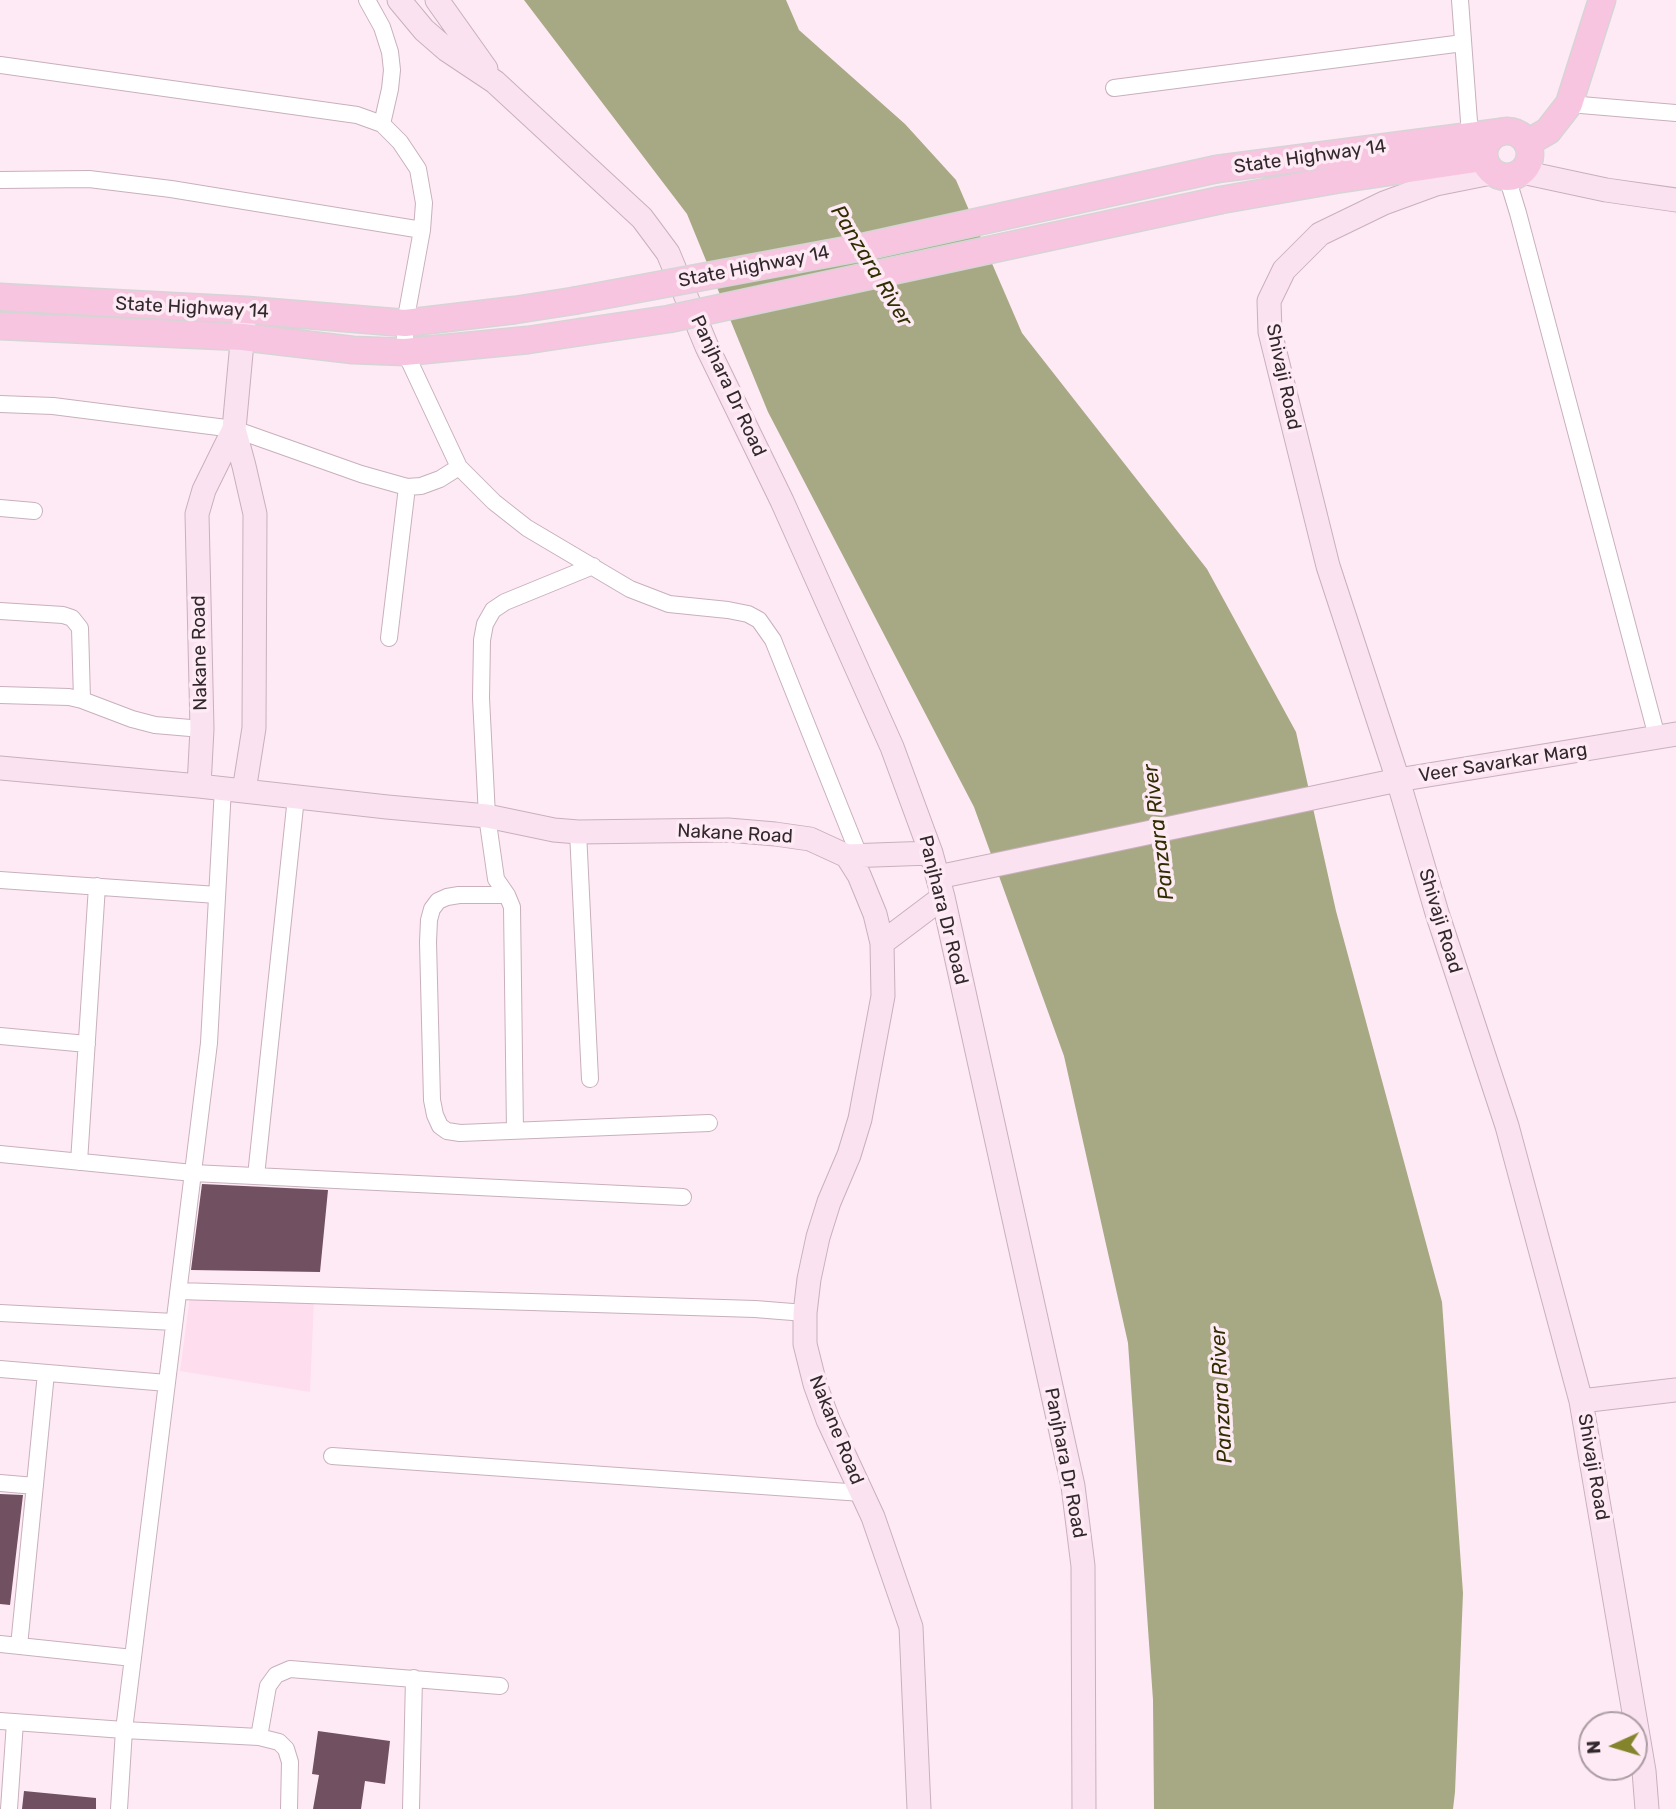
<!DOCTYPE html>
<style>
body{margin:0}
#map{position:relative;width:1676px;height:1809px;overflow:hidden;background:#feeaf4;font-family:Rubik,sans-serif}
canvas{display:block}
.north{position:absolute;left:1578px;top:1711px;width:70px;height:70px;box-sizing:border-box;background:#feeaf4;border:2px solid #ac9ca4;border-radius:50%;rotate:266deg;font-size:19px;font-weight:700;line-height:28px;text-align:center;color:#31282c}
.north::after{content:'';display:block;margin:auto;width:24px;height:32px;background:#84842d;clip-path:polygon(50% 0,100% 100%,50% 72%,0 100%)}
</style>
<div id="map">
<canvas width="1676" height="1809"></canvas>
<div class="north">N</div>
</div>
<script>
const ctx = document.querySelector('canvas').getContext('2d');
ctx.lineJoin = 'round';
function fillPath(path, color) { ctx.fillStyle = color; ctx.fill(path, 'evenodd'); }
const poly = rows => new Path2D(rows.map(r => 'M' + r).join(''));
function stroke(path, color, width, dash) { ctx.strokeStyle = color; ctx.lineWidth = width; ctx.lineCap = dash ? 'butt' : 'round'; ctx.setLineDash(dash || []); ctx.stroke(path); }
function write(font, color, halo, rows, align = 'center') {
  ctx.font = font + ' Rubik,sans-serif'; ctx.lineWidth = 7; ctx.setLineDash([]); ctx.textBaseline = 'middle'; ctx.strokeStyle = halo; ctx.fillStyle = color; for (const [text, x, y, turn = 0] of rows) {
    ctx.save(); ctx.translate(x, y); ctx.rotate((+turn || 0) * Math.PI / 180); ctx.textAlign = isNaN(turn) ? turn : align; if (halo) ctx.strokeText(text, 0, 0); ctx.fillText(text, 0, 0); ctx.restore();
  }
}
fillPath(poly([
 [190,1297,314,1300,310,1392,180,1371]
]), '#feddee');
fillPath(poly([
 [524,0,786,0,799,30,905,124,956,180,1022,333,1207,569,1296,732,1336,911,1442,1302,1463,1593,1455,1792,1453,1809,1154,1809,1153,1700,1128,1343,1064,1056,974,807,768,412,687,214]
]), '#a7a985');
fillPath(poly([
 [202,1184,328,1190,320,1272,191,1270],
 [0,1494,23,1495,10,1605,0,1604],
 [318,1731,390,1741,385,1784,365,1781,361,1809,313,1809,319,1775,312,1774],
 [24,1791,96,1798,96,1809,22,1809]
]), '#705061');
const street = poly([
 [367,0,382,27,390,52,392,70,390,89,382,124],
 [1460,0,1470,135],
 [0,65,357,115,382,124,400,142,418,169,424,203,422,230,405,323,405,352,459,467,494,502,527,528,630,589,669,604,728,610,748,614,759,620,773,640,859,855],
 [1114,88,1463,43],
 [1569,104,1676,113],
 [1507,177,1518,213,1657,737],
 [0,180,89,179,171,189,422,230],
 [0,404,53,406,234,429,361,474,407,487,421,486,440,479,459,467],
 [0,508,34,511],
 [0,611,63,615,72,618,80,628,82,700],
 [389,638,407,487],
 [0,695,69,697,82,700,132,719,155,725,202,729],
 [578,832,590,1079],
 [0,880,217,895],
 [507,895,459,895,447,897,438,901,432,909,429,920,428,942,432,1100,435,1115,440,1126,447,1131,460,1133,709,1123],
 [0,1036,87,1044],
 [515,1131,512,907,507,895,496,879,487,816,481,698,482,640,485,624,493,610,505,602,593,566],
 [0,1154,193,1173,683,1197],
 [79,1162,97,886],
 [256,1176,296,797],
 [179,1291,755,1309,805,1313],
 [0,1313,174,1322],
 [0,1369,167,1383],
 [332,1456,862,1493],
 [0,1483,35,1486],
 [0,1644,133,1658],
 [19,1646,46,1373],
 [0,1721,124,1730,259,1737,279,1742,286,1749,290,1762,289,1809],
 [259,1737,268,1686,276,1675,290,1669,500,1686],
 [9,1809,15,1722],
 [119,1809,124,1730,209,1043,223,788],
 [411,1809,414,1678]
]);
const secondary = poly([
 [399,0,424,30,447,50,495,82,642,218,668,253,707,347,782,501,892,747,931,853,943,897,1073,1486,1083,1566,1084,1809],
 [437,0,486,69],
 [1522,172,1606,190,1676,200],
 [1491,173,1436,184,1384,203,1320,234,1284,270,1269,301,1270,332,1328,566,1398,780,1437,913,1507,1126,1581,1401,1644,1771,1647,1809],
 [234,429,244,466,255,514,254,728,244,791],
 [0,768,199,786,387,807,487,816,554,830,578,832,728,830,775,834,810,839,847,856,859,875,875,914,882,943,883,996,860,1119,849,1155,829,1202,818,1237,809,1279,805,1313,805,1344,815,1384,828,1420,873,1517,911,1627,919,1809],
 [199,786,202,729,197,514,204,490,234,429,244,321],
 [847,856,931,853],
 [938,877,1398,780,1676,734],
 [882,943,943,897],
 [1581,1401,1676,1390]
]);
const primary = poly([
 '1484 154a23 23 0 1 1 46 0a23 23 0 1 1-46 0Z',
 [1527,143,1548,131,1569,104,1602,0],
 [1217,169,1501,132],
 [1221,200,1335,180,1483,158],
 [0,297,246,310,405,323,515,310,573,301],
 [0,326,242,337,353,350,405,352,528,340,581,332]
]);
stroke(street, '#c8b0bc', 18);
stroke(secondary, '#c8b0bc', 25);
stroke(primary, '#d6d4d5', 29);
stroke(street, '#fff', 16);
stroke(secondary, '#fbe2f0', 23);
stroke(primary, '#f8c5e1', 26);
const primaryBridge = poly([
 [573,301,863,247,1217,169],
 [581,332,669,319,1221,200]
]);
stroke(primaryBridge, '#d6d4d5', 29, []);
stroke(primaryBridge, '#f8c5e1', 26);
write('19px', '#31282c', '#feeaf4', [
 ["State Highway 14",1310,157,-8],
 ["State Highway 14",754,267,-11],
 ["State Highway 14",192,308,3],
 ["Shivaji Road",1283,377,78],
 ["Panjhara Dr Road",728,386,65],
 ["Nakane Road",200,653,-91],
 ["Veer Savarkar Marg",1503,763,-9],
 ["Nakane Road",735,834,3],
 ["Panjhara Dr Road",943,910,76],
 ["Shivaji Road",1440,921,73],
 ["Nakane Road",836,1430,68],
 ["Panjhara Dr Road",1065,1463,79],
 ["Shivaji Road",1593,1467,80]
]);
write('italic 21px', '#302f01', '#feeaf4', [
 ["Panzara River",871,266,59],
 ["Panzara River",1159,832,-97],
 ["Panzara River",1222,1395,-93]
]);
</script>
